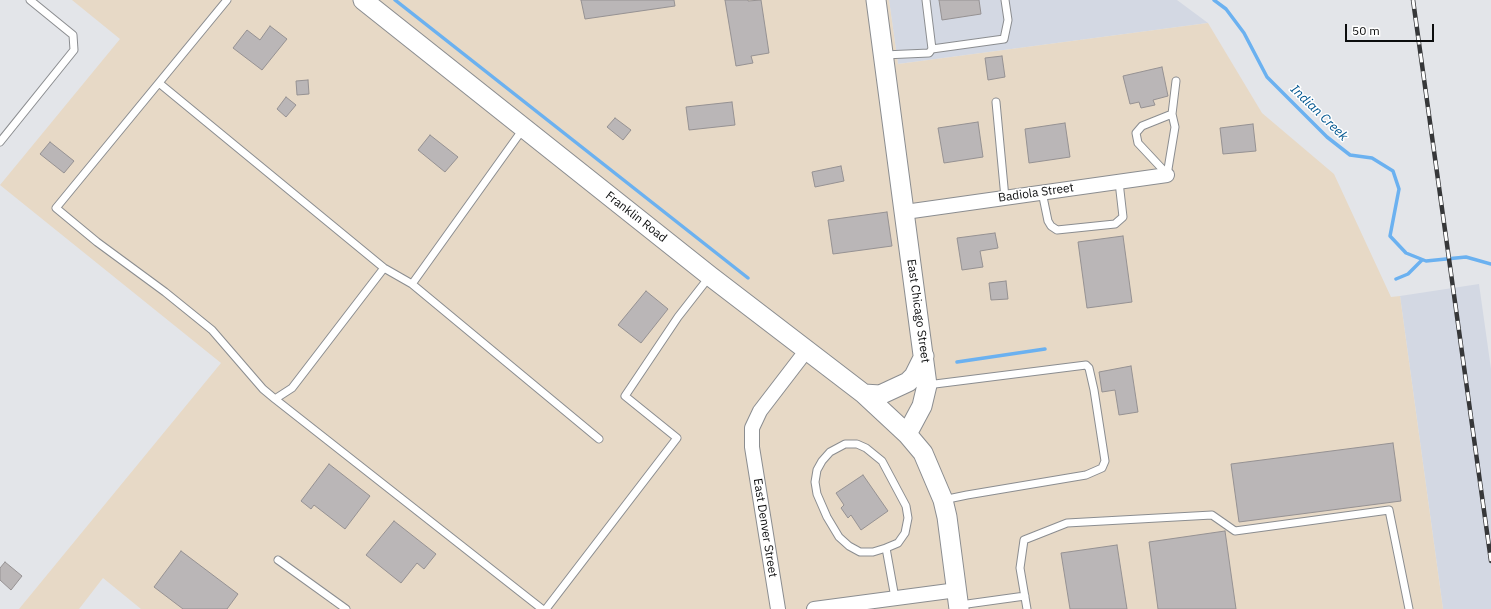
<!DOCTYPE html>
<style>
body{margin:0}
#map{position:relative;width:1491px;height:609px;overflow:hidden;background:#e3e5e9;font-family:"IBM Plex Sans",sans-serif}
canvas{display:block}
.scale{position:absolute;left:1345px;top:24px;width:89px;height:18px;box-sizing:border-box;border:2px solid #0c0d0e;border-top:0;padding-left:5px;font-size:12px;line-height:14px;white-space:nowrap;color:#0c0d0e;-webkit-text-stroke:3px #fff;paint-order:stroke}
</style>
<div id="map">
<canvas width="1491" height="609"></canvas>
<div class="scale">50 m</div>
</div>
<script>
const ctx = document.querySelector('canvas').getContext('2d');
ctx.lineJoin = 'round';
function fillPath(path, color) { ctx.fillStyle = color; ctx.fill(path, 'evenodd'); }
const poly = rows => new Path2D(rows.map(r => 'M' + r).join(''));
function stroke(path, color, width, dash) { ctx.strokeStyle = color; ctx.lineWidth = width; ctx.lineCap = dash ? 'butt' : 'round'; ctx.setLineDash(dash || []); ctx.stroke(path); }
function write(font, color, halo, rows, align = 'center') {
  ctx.font = font + ' "IBM Plex Sans",sans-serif'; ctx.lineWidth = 3; ctx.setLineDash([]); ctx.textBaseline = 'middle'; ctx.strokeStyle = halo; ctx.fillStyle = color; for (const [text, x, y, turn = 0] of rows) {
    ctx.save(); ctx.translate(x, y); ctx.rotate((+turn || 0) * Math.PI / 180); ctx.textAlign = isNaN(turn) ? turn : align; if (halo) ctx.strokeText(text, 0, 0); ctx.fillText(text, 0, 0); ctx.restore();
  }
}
fillPath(poly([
 [889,0,1177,0,1208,23,898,64],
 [1479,284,1491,369,1491,609,1443,609,1400,296]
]), '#d3d8e3');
fillPath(poly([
 [72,0,889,0,898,64,1208,23,1262,113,1334,174,1391,297,1400,296,1443,609,141,609,103,578,79,609,19,609,221,363,0,185,120,39]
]), '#e7d9c6');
stroke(poly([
 [395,0,748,278],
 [1214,0,1226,9,1244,33,1267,77,1327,137,1350,155,1372,158,1393,171,1399,189,1390,236,1406,253,1426,261,1466,257,1491,264],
 [1396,279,1408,274,1422,260],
 [957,362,1045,349]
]), '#6bb1f0', 3.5);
const building = poly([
 [581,0,674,0,675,6,585,19,581,0],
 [725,0,748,0,748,1,761,0,769,53,751,56,753,63,736,66,725,0],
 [939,0,979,0,981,14,942,20,939,0],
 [270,26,287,39,262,70,233,48,247,30,260,40,270,26],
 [1002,56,1005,77,988,80,985,58,1002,56],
 [1162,67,1168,96,1153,100,1155,105,1141,108,1139,102,1130,104,1123,76,1162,67],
 [308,80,309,94,297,95,296,81,308,80],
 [286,97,296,105,286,117,277,109,286,97],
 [732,102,735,125,689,130,686,107,732,102],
 [615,118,631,130,623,140,607,127,615,118],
 [978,122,983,157,944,163,938,128,978,122],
 [1065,123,1070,157,1029,163,1025,129,1065,123],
 [1253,124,1256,151,1223,154,1220,128,1253,124],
 [430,135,458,157,445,172,418,150,430,135],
 [50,142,74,161,64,173,40,154,50,142],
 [841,166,844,181,815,187,812,172,841,166],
 [887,212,892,246,833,254,828,220,887,212],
 [995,233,998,248,980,251,983,267,962,270,957,238,995,233],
 [1123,236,1132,302,1087,308,1078,242,1123,236],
 [1006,281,1008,299,991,300,989,283,1006,281],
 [646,291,668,309,641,343,618,325,646,291],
 [1131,366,1138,412,1119,415,1115,390,1102,392,1099,372,1131,366],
 [1393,443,1401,501,1239,522,1231,464,1393,443],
 [329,464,370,496,345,529,314,505,311,509,301,501,329,464],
 [863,475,888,511,861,530,851,515,848,518,841,508,844,505,836,493,863,475],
 [394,521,436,554,424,569,417,563,401,583,366,555,394,521],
 [1225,531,1236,609,1158,609,1149,542,1225,531],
 [1117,545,1127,609,1070,609,1061,553,1117,545],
 [181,551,238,594,227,609,183,609,154,587,181,551],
 [5,562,22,576,11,590,0,580,0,568,5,562]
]);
fillPath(building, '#bab6b7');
stroke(building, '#969293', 1);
const lane = poly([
 [227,0,56,208,97,242,165,292,212,330,263,389,275,399,542,609],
 [932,49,1004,39,1008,20,1005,0],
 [884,55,929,53,932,49,926,0],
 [159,83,384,268,412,284],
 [996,102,1005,198],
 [523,129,412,284,599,439],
 [0,142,74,50,73,35,30,0],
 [1167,174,1138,143,1136,133,1142,126,1172,114],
 [1167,175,1175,127,1172,114,1176,81],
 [1042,192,1048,221,1051,226,1057,230,1115,224,1123,217,1119,182],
 [927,385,1086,365,1089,368,1094,390,1105,461,1102,468,1086,475,967,495,943,500],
 [275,399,292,388,384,268],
 [886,548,898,543,905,533,908,518,906,506,882,461,866,448,857,444,845,444,830,452,822,461,817,470,815,482,817,494,827,517,839,537,849,546,860,552,873,552,886,548,895,598],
 [278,560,346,609],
 [960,605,1025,596],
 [546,609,677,438,625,396,678,317,710,276],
 [1027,609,1020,568,1024,540,1067,523,1212,515,1235,531,1389,510,1409,609]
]);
const street = poly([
 [905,212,1167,175],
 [778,609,752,447,752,428,760,411,806,351],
 [814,609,957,590]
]);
const secondary = poly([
 [363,0,710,276,864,394,907,434,923,453,943,500,947,517,959,609],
 [876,0,927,385,922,406,907,434],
 [864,394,880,395,908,382,914,376,924,356]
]);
stroke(lane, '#8b8d90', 9);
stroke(street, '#8b8d90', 16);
stroke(secondary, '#8b8d90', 21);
stroke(lane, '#fff', 7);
stroke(street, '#fff', 14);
stroke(secondary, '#fff', 19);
const rail = poly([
 [1413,0,1491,561]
]);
stroke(rail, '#363739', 4.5);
stroke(rail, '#fff', 3, [9]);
write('12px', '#0c0d0e', '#fff', [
 ["Badiola Street",1036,193,-8],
 ["Franklin Road",636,217,38],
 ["East Chicago Street",918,311,82],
 ["East Denver Street",765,528,81]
]);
write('italic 13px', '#00568f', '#fff', [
 ["Indian Creek",1319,113,44]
]);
</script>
